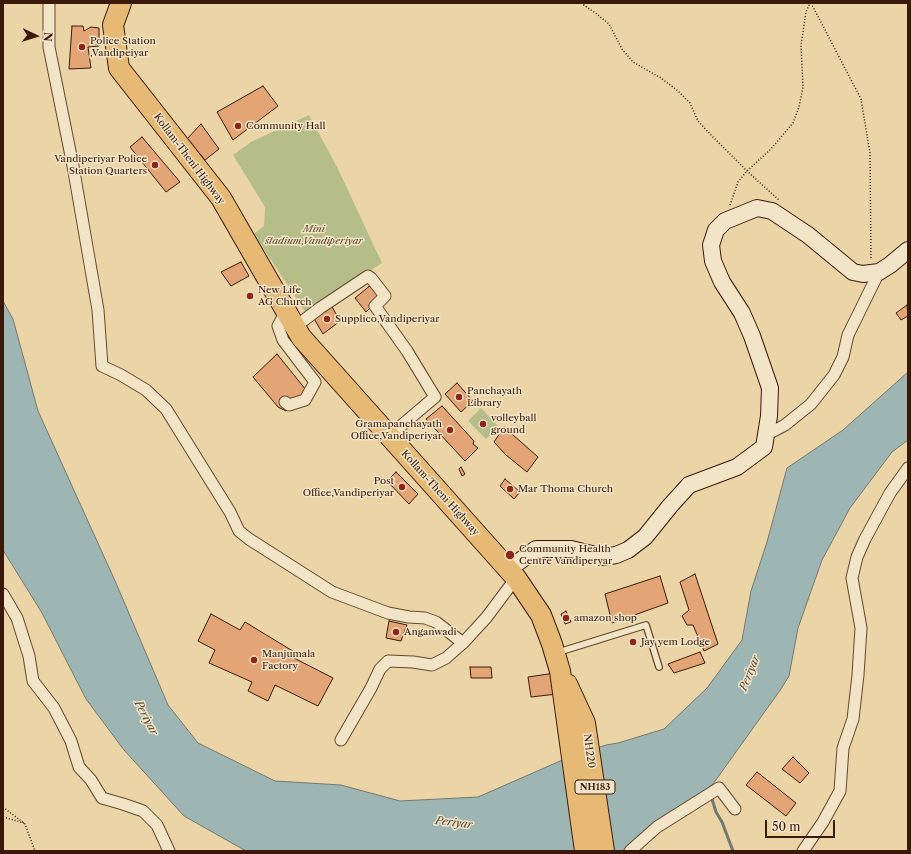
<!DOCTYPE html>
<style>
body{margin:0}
#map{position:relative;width:911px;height:854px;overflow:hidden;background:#ebd5a7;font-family:"Libre Caslon Text",serif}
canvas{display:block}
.frame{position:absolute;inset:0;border:4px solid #3a190b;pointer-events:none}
.north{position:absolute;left:16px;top:16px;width:40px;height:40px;-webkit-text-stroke:3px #f2e4c6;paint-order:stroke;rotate:94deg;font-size:11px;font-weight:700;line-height:16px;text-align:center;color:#3a190b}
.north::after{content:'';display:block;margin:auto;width:14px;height:18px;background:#3a190b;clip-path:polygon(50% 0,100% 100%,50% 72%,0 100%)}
.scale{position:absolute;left:765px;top:820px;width:70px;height:18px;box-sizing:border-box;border:2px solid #3a190b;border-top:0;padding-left:5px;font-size:12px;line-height:14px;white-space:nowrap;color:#3a190b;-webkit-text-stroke:3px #f2e4c6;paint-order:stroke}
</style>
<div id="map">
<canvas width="911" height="854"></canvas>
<div class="frame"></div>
<div class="north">N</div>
<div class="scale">50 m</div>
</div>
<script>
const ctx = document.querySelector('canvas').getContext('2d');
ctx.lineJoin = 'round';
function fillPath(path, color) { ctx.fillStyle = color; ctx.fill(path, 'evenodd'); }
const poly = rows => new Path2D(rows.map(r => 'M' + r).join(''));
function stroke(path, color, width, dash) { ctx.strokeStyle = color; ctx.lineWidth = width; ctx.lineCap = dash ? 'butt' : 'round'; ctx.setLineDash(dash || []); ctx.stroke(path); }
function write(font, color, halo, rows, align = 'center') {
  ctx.font = font + ' "Libre Caslon Text",serif'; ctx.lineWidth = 3; ctx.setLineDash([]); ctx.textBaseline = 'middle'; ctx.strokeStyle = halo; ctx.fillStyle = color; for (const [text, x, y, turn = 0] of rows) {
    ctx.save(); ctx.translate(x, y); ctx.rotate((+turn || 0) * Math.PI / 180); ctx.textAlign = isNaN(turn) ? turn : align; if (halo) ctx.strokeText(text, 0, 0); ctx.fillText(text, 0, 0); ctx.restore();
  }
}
fillPath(poly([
 [309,115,338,169,382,263,306,313,254,234,264,226,265,207,233,155,251,142],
 [481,408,499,427,486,439,468,421]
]), '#b5be89');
const water = poly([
 [3,301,13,319,38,411,116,583,168,705,198,743,275,781,341,785,400,801,478,797,567,758,606,745,618,743,664,729,707,688,742,640,751,591,767,542,787,468,843,430,908,372,908,440,892,452,850,508,822,560,798,628,789,676,781,689,713,784,636,842,622,851,246,851,184,816,124,750,86,699,42,613,3,550,3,301]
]);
fillPath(water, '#9db6b3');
stroke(water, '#757770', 1);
stroke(poly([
 [712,799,716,812,722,822,733,851]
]), '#757770', 3);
const building = poly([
 [72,26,83,26,84,31,91,27,99,28,99,46,88,47,91,68,69,69,72,26],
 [263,86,278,106,233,140,217,112,263,86],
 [201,124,219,149,205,160,187,139,201,124],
 [142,137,180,182,166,192,130,147,142,137],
 [241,262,249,276,231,286,221,272,241,262],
 [372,284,383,295,366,312,355,298,372,284],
 [331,305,340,321,323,334,313,317,331,305],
 [907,305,908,316,901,320,896,313,907,305],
 [277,354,306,390,286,411,278,407,253,377,277,354],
 [457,383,473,401,461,412,445,394,457,383],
 [442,406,474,441,473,444,478,448,465,461,426,419,442,406],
 [504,427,538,457,527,472,506,455,494,442,504,427],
 [461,467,465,474,462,476,459,469,461,467],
 [396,472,418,494,409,504,387,481,396,472],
 [505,479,520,492,514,499,500,486,505,479],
 [695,574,718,644,704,651,693,625,687,625,682,616,689,610,680,582,695,574],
 [660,576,668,603,612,623,605,594,660,576],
 [566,611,571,622,565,624,561,614,566,611],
 [211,614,240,630,245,622,296,653,294,658,333,678,318,706,275,685,268,701,248,691,252,682,209,663,215,650,198,641,211,614],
 [389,621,407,625,401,641,386,638,389,621],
 [700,652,705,663,674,673,668,664,700,652],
 [470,667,491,667,492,678,471,678,470,667],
 [555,673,557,694,531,697,528,677,555,673],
 [793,757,809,773,800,783,782,769,793,757],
 [757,772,796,803,786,816,746,785,757,772]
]);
fillPath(building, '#e4a576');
stroke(building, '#3a190b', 1);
const lane = poly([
 [559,652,646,625,659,667]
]);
const street = poly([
 [49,3,49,47,73,166,98,310,102,366,121,375,146,390,166,409,230,512,239,531,249,539,332,592,388,613,409,617,425,618,436,622,463,643],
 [295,327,320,308,368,276,371,278,385,296,375,306,407,351,435,397,389,436],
 [285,402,289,405,305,400,315,382,283,340,278,326,286,311],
 [766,435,785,425,811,404,834,375,843,357,848,335,879,272],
 [3,594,17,618,29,656,33,681,54,708,71,741,79,767,91,780,102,798,123,804,143,811,157,825,169,851],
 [341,740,371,688,380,669,388,661,413,662,432,665,446,658,463,643,486,618,516,578],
 [630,851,657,827,719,788,735,809],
 [803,851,823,822,840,791,843,748,853,719,858,675,861,628,852,578,857,557,865,539,890,493,908,468]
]);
const secondary = poly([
 [509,569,536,549,571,549,604,557,616,555,628,550,645,537,670,506,689,485,737,467,764,447,769,416,770,388,752,336,742,313,722,282,713,261,711,245,716,230,725,221,757,208,772,211,808,235,853,272,863,274,879,272,890,265,908,250]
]);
const highway = poly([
 [121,3,113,25,119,68,221,198,301,337,516,578,541,615,552,644,560,671,585,851],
 [567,684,585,723,604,851]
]);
stroke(lane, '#664832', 8);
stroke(street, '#664832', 13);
stroke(secondary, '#3a190b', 18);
stroke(highway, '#3a190b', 22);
stroke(poly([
 [581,3,598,15,609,24,622,49,633,62,661,78,678,91,690,103,698,121,710,134,747,171,779,200],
 [811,3,861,99,870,153,871,260],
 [730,205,738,182,747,171,771,149,793,123,799,107,803,87,801,45,806,12,810,3],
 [3,807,25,824,35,851],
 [3,817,24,823]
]), '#3a190b', 1.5, [1, 2]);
stroke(lane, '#f2e4c6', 5.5);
stroke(street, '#f2e4c6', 11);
stroke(secondary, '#f2e4c6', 16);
stroke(highway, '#e6ba74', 20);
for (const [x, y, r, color] of [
 [82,47,4,"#8f2418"],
 [238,126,4,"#8f2418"],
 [155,165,4,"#8f2418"],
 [250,296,4,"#8f2418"],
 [327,319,4,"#8f2418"],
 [459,397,4,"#8f2418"],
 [483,424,4,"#8f2418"],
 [450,430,4,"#8f2418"],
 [402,487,4,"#8f2418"],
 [510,489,4,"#8f2418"],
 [510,555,5,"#8f2418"],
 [566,618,4,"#8f2418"],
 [396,632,4,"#8f2418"],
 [633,642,4,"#8f2418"],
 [254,660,4,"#8f2418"]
]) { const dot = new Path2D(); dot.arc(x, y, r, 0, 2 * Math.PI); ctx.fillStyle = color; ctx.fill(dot); stroke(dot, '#f2e4c6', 1.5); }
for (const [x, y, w] of [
 [595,787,40]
]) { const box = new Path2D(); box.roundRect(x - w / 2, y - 7, w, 14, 3); ctx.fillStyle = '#f2e4c6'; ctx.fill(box); stroke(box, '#3a190b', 1); }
write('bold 9px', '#3a190b', null, [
 ["NH183",595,787]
]);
write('10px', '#3a190b', '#f2e4c6', [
 ["Police Station",90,41],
 [",Vandipeiyar",90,53],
 ["Community Hall",246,126],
 ["Vandiperiyar Police",147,159,"right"],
 ["Station Quarters",147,171,"right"],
 ["New Life",258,290],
 ["AG Church",258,302],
 ["Supplico,Vandiperiyar",335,319],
 ["Panchayath",467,391],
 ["Library",467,403],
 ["volleyball",491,418],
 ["ground",491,430],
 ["Gramapanchayath",442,424,"right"],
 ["Office,Vandiperiyar",442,436,"right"],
 ["Post",394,481,"right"],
 ["Office,Vandiperiyar",394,493,"right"],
 ["Mar Thoma Church",518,489],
 ["Community Health",519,549],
 ["Centre Vandiperyar",519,561],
 ["amazon shop",574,618],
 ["Anganwadi",404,632],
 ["Jay yem Lodge",641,642],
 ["Manjumala",262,654],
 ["Factory",262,666]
], 'left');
write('10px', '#3a190b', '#f2e4c6', [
 ["Kollam-Theni Highway",189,159,53],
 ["Kollam-Theni Highway",440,493,48],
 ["NH220",589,751,82]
]);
write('italic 10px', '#5f4b31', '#f2e4c6', [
 ["Mini",314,229],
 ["stadium,Vandiperiyar",314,241]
]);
write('italic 11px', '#58483d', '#f2e4c6', [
 ["Periyar",750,673,-68],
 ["Periyar",146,718,62],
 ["Periyar",454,823,7]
]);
</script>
